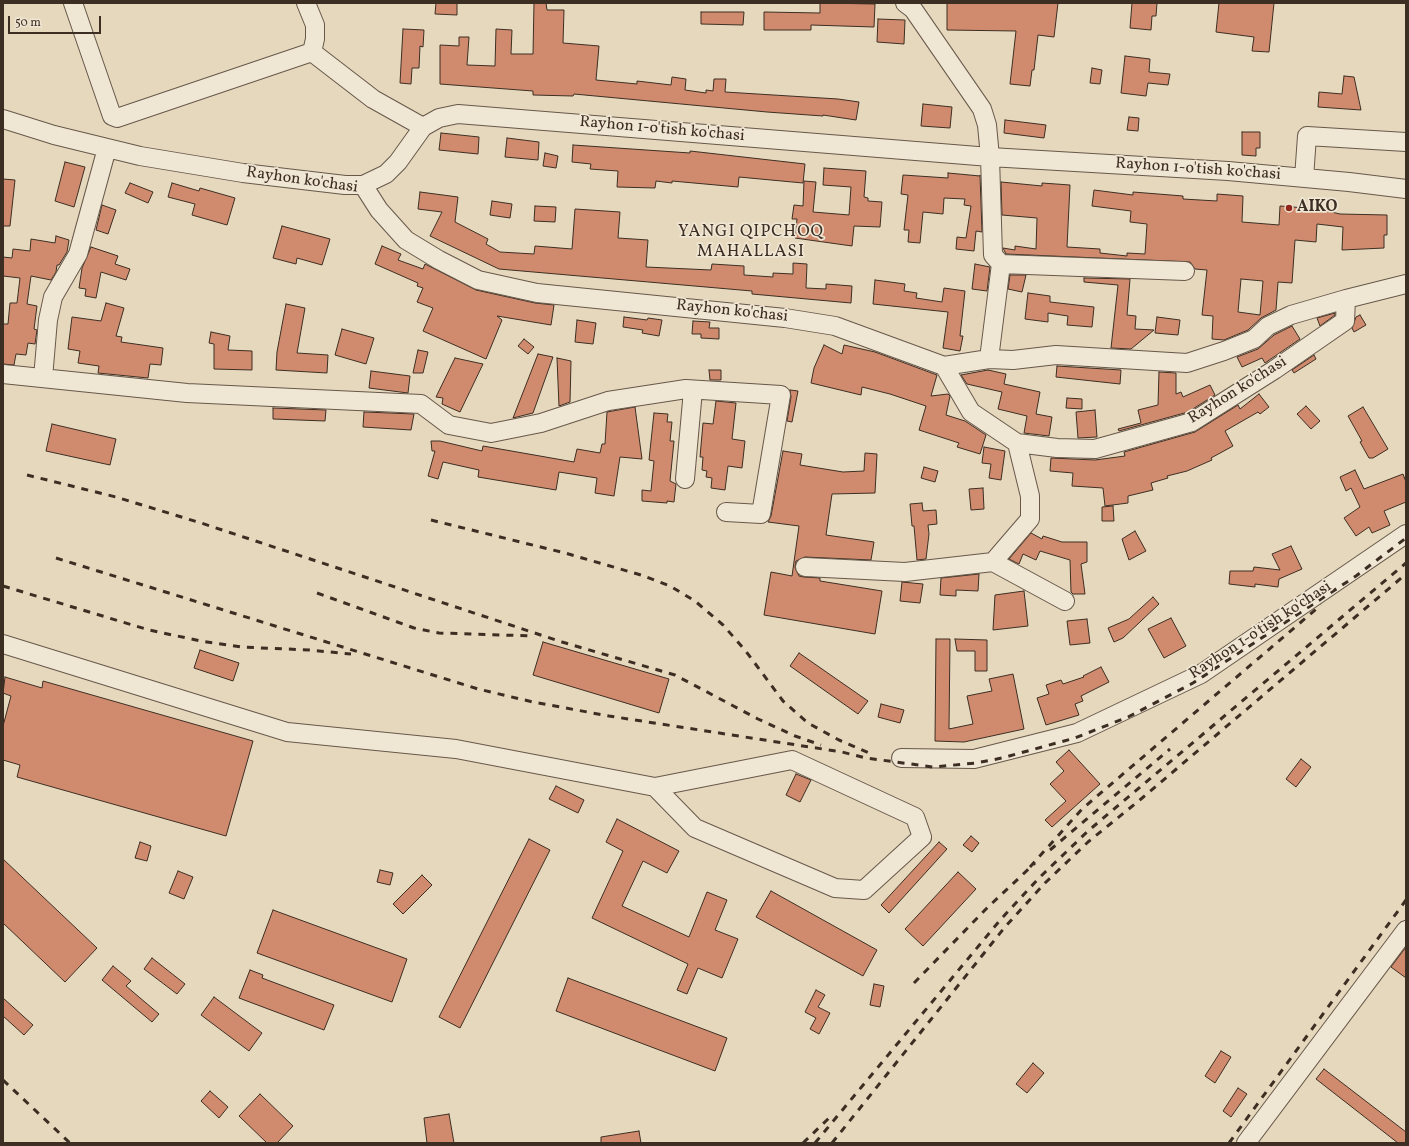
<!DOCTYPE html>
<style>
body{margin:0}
#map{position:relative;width:1409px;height:1146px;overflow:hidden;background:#e6d8bd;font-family:Vollkorn,serif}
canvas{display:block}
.frame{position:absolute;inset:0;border:4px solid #3d2e23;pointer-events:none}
.scale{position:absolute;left:8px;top:16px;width:93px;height:18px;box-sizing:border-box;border:2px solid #3d2e23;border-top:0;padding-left:5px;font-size:12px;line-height:14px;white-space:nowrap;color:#3d2e23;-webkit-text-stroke:3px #efe6d4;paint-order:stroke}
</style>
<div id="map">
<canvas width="1409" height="1146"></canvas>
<div class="frame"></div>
<div class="scale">50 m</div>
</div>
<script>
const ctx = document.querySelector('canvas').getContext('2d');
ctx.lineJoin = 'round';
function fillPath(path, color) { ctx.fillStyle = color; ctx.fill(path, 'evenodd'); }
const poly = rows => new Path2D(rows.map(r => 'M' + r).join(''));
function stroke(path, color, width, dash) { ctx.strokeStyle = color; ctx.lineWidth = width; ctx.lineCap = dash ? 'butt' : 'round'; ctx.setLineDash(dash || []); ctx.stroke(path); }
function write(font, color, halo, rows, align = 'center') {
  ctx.font = font + ' Vollkorn,serif'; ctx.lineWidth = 3.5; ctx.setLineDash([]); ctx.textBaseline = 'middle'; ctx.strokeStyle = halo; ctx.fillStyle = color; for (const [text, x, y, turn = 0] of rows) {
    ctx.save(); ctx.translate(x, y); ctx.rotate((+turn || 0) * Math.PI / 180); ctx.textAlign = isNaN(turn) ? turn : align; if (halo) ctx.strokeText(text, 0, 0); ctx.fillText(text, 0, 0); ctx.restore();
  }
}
const building = poly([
 [436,3,457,3,457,15,435,14,436,3],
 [534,3,546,3,547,10,564,10,563,43,599,46,596,80,637,84,637,81,671,85,672,77,686,79,685,90,706,93,706,90,713,91,714,79,726,79,725,92,838,99,859,102,856,120,823,115,823,116,767,112,574,94,573,96,533,95,533,91,440,84,440,45,459,46,459,37,469,37,467,65,495,66,496,29,512,30,511,54,533,54,534,3],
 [820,3,875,4,874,27,811,25,811,30,764,30,764,12,820,13,820,3],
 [947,3,1058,3,1054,37,1038,35,1034,70,1032,70,1030,86,1010,84,1016,31,947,30,947,3],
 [1132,3,1157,3,1156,16,1152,16,1151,30,1130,28,1132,3],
 [1219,3,1274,3,1269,52,1252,51,1254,37,1216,32,1219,3],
 [701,12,744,12,743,25,701,24,701,12],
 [878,19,905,20,904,44,877,42,878,19],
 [403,29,424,30,423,47,420,46,419,68,412,68,411,84,400,83,403,29],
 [1125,56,1150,59,1149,72,1170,74,1168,85,1148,83,1146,96,1121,93,1125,56],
 [1092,68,1102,70,1100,84,1090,83,1092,68],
 [1344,76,1354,77,1361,110,1318,107,1319,92,1342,94,1344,76],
 [923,104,952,107,950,128,921,126,923,104],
 [1129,117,1139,118,1138,131,1127,130,1129,117],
 [1005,120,1046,125,1044,138,1004,133,1005,120],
 [1242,132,1260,132,1260,148,1256,148,1256,156,1242,155,1242,132],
 [441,133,479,137,478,154,439,150,441,133],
 [507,138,539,142,538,160,505,157,507,138],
 [573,145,690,153,690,151,805,164,803,183,739,177,738,187,672,181,672,183,656,181,655,188,617,187,618,171,590,169,591,164,572,162,573,145],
 [545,153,558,156,556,168,543,166,545,153],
 [65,162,85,167,74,207,55,201,65,162],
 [824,168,866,171,864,197,868,198,868,201,882,202,880,227,854,226,852,246,795,238,797,219,792,219,794,205,803,206,804,181,816,182,813,212,849,215,851,187,823,185,824,168],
 [948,173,980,176,980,175,982,232,976,231,974,251,956,249,957,237,966,238,971,206,964,205,965,199,944,198,943,214,923,212,920,243,908,242,909,230,904,230,908,195,901,194,903,175,948,178,948,173],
 [3,179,15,180,10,226,3,226,3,179],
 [1001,182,1042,186,1042,183,1070,185,1067,247,1100,249,1100,253,1127,256,1127,253,1145,254,1147,224,1130,222,1131,211,1092,206,1094,190,1133,195,1133,192,1183,196,1183,199,1217,201,1217,194,1243,196,1242,222,1279,225,1280,206,1319,209,1340,214,1387,215,1387,235,1384,235,1384,248,1342,250,1343,227,1317,224,1316,242,1295,240,1292,283,1278,282,1276,310,1261,318,1248,330,1224,340,1212,339,1213,316,1202,315,1207,270,1195,269,1190,262,1006,254,1003,248,1015,250,1015,246,1036,249,1037,218,1002,215,1001,182],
 [1241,279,1263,281,1260,315,1238,312,1241,279],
 [130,183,153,192,148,203,125,193,130,183],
 [172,183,199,191,200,188,235,198,227,225,192,215,195,204,168,197,172,183],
 [420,192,458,197,455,222,488,239,486,244,500,252,534,254,535,246,572,249,575,209,620,212,618,238,648,240,646,267,711,270,712,264,744,266,744,275,773,277,773,273,793,274,793,263,807,264,806,288,826,289,826,284,852,286,851,303,752,294,752,291,499,269,430,236,442,212,418,209,420,192],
 [492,201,512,204,510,218,490,215,492,201],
 [102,205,116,210,108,234,96,230,102,205],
 [535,206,556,207,555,222,534,221,535,206],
 [282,226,330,239,322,265,297,258,296,264,273,258,282,226],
 [56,236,69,240,67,252,59,265,57,265,56,272,51,280,31,276,27,304,37,306,34,329,37,330,35,344,28,343,26,355,16,354,14,365,3,364,3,324,8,324,10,303,17,303,20,278,3,276,3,257,12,258,13,249,30,251,31,239,55,243,56,236],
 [382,246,401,254,398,260,423,269,425,264,476,290,535,303,554,305,551,325,497,316,502,320,486,359,423,331,433,308,417,302,423,288,417,286,418,283,375,264,382,246],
 [91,247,118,256,115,264,130,269,126,280,101,272,96,298,85,296,86,289,79,288,82,268,91,247],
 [975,264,990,267,987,291,972,289,975,264],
 [1010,275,1026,275,1022,292,1008,289,1010,275],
 [1084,278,1130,279,1127,315,1136,316,1135,329,1154,330,1131,349,1111,348,1118,285,1084,282,1084,278],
 [875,280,905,284,904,291,917,293,916,298,942,302,944,288,965,291,960,336,963,336,960,351,943,348,948,312,873,304,875,280],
 [1028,293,1050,296,1050,302,1094,307,1092,327,1067,325,1068,316,1048,313,1048,322,1025,319,1028,293],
 [106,303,124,308,116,336,122,337,121,342,163,348,161,365,150,364,148,378,98,373,99,366,78,363,80,351,68,349,72,317,101,321,106,303],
 [286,304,305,308,297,353,328,355,327,373,276,370,277,352,286,304],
 [1335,313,1335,315,1320,326,1317,318,1335,313],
 [1360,315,1366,325,1354,332,1352,328,1356,317,1360,315],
 [624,317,647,320,648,318,662,320,659,336,642,333,643,330,623,327,624,317],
 [1157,317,1180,320,1178,335,1155,333,1157,317],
 [577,320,596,323,593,344,575,342,577,320],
 [693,321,710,322,709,328,719,328,719,339,701,338,701,334,692,334,693,321],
 [1292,326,1300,339,1265,363,1262,358,1242,367,1237,357,1258,349,1274,335,1292,326],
 [342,329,374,338,366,364,335,355,342,329],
 [211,332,230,336,228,350,252,351,252,370,214,369,214,344,209,343,211,332],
 [524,339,534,347,528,354,518,346,524,339],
 [824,345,842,354,844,345,875,352,937,375,931,396,948,394,950,396,946,415,965,421,986,435,980,454,957,447,959,443,919,430,926,406,890,394,862,387,861,395,811,383,814,368,824,345],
 [418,350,428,352,423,373,413,373,418,350],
 [538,354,553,357,533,413,513,418,538,354],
 [1314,355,1316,359,1294,373,1292,370,1314,355],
 [455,358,483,364,460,412,442,404,443,398,436,397,455,358],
 [557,358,571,361,570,402,559,406,557,358],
 [1057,366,1121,370,1120,384,1056,377,1057,366],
 [709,370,721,370,721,380,710,380,709,370],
 [988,370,1006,374,1004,384,1040,392,1036,414,1052,417,1049,436,1024,433,1027,416,998,409,1002,392,967,384,961,375,988,370],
 [371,371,410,376,408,393,369,388,371,371],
 [1159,372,1176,373,1176,394,1181,392,1183,397,1210,385,1215,395,1188,412,1119,431,1118,429,1141,423,1138,410,1158,405,1159,372],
 [790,390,798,391,792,422,787,421,791,397,790,390],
 [1259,394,1269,407,1260,414,1258,412,1225,431,1233,446,1211,458,1212,460,1187,471,1167,476,1168,478,1151,483,1153,490,1128,496,1128,503,1105,506,1103,488,1072,486,1073,473,1050,471,1051,458,1095,460,1125,456,1124,452,1195,432,1238,405,1240,409,1259,394],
 [1067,398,1082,399,1082,409,1066,408,1067,398],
 [716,401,736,403,732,439,745,441,742,468,728,466,725,490,711,488,712,478,706,477,707,471,702,470,703,457,700,457,703,423,713,424,716,401],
 [1306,406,1320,421,1311,429,1297,414,1306,406],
 [635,407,642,459,620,457,614,496,595,493,597,478,559,472,556,490,478,477,479,470,443,462,438,479,428,476,435,451,432,451,431,441,440,441,482,451,483,446,574,462,577,449,600,453,602,444,605,444,607,412,635,407],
 [1363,407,1388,449,1373,458,1369,458,1360,442,1362,441,1348,416,1363,407],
 [273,408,326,410,325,421,273,419,273,408],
 [1095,410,1097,437,1078,438,1076,412,1095,410],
 [364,412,414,414,411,430,363,427,364,412],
 [654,413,668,414,667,422,672,422,670,441,674,441,670,481,676,484,674,502,667,501,667,503,642,501,642,490,651,491,654,461,649,460,654,413],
 [52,424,116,439,110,465,46,451,52,424],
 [984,447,1005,451,1001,480,989,478,991,464,982,463,984,447],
 [783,451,802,454,800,465,843,472,864,471,865,453,877,454,875,493,832,494,826,535,874,542,871,560,805,557,796,561,795,567,799,576,804,577,820,578,820,581,882,591,875,634,764,615,771,572,792,576,799,526,768,522,771,516,783,451],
 [924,467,938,471,935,482,921,478,924,467],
 [1355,470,1364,489,1403,474,1406,482,1406,502,1384,511,1390,525,1372,533,1369,527,1356,536,1344,518,1360,507,1351,488,1346,491,1340,477,1355,470],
 [983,488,984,509,971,510,969,489,983,488],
 [922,503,923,511,936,510,937,524,928,525,929,534,926,559,917,560,914,526,912,526,910,504,922,503],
 [1113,506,1114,521,1102,521,1102,507,1113,506],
 [1135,531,1146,551,1129,560,1122,539,1135,531],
 [1031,533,1042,539,1043,536,1062,542,1087,542,1087,562,1081,564,1085,594,1073,594,1071,592,1070,560,1040,551,1036,560,1023,554,1019,564,1009,559,1031,533],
 [1291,546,1302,569,1279,579,1278,587,1255,584,1255,587,1229,584,1230,571,1253,571,1254,567,1280,570,1272,554,1291,546],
 [979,574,978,591,956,590,956,596,940,595,941,578,979,574],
 [902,582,923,584,920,603,900,601,902,582],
 [1024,591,1028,626,993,630,995,595,1024,591],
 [1153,597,1159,604,1123,638,1114,642,1108,628,1129,619,1153,597],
 [1171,618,1186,646,1164,658,1148,629,1171,618],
 [1087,619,1090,643,1070,645,1067,621,1087,619],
 [936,639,950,639,949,729,973,724,967,696,992,691,989,679,1013,674,1024,729,964,742,935,741,936,639],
 [955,639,987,640,987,671,975,671,975,651,957,651,955,639],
 [543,642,669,679,659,713,533,675,543,642],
 [200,650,239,663,233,681,194,668,200,650],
 [799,653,868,701,858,714,790,666,799,653],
 [1101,667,1109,682,1081,696,1083,701,1075,704,1079,715,1046,725,1037,698,1049,694,1046,685,1061,680,1063,684,1084,677,1083,676,1101,667],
 [5,677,42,688,43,681,253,741,226,836,17,777,20,765,3,760,3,726,11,696,3,693,5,677],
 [881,704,904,710,900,723,878,717,881,704],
 [1069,750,1100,784,1052,827,1045,820,1066,801,1050,784,1064,771,1056,762,1069,750],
 [1301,759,1311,767,1296,787,1286,779,1301,759],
 [796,774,811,780,800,802,786,795,796,774],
 [556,786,584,800,578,813,549,799,556,786],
 [617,819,679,851,667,873,643,861,622,906,689,937,707,892,727,900,715,930,738,939,722,978,698,968,687,994,677,990,688,964,592,918,623,851,606,842,617,819],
 [971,836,979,843,972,852,963,845,971,836],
 [529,839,550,850,460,1028,439,1017,529,839],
 [140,842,151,846,147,861,135,858,140,842],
 [939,842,947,849,889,913,881,905,939,842],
 [3,859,97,948,65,982,3,923,3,859],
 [380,870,393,873,390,885,377,882,380,870],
 [178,871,193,877,184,899,169,893,178,871],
 [958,872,976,889,923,946,905,929,958,872],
 [422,875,432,885,403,914,393,904,422,875],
 [771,891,877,950,863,976,756,917,771,891],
 [273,910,407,959,392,1002,257,953,273,910],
 [1406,947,1406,978,1391,967,1406,947],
 [152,958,185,984,177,994,144,969,152,958],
 [113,966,131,981,126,986,159,1014,152,1022,102,980,113,966],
 [250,970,263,975,262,978,334,1005,324,1030,239,998,250,970],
 [568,978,727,1038,715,1071,556,1011,568,978],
 [874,984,884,986,880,1007,870,1005,874,984],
 [816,990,825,995,818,1007,830,1013,819,1034,810,1029,816,1018,805,1012,816,990],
 [214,997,262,1033,249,1051,201,1015,214,997],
 [3,998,33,1025,24,1035,3,1016,3,998],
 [1221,1051,1231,1057,1215,1083,1205,1076,1221,1051],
 [1033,1063,1044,1073,1027,1093,1016,1084,1033,1063],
 [1324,1069,1406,1132,1406,1143,1398,1143,1316,1079,1324,1069],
 [1238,1088,1247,1094,1231,1117,1223,1111,1238,1088],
 [210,1091,228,1107,219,1118,201,1101,210,1091],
 [260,1094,293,1126,277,1143,267,1143,239,1116,260,1094],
 [449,1114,454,1143,427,1143,424,1118,449,1114],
 [639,1131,641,1143,601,1143,601,1137,639,1131]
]);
fillPath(building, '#d08b6e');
stroke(building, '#3d2e23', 1);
const minor = poly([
 [73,3,112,116,117,118,312,52],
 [306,3,315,25,315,39,312,52],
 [905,3,913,9,982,109,987,125,990,157,993,255,1001,264,989,359],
 [312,52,373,99,423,127],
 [3,119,54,135,140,156,243,173,345,185,363,185,386,174,398,162,423,127,439,118,458,114,990,157,1228,171,1349,182,1406,189],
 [1304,178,1307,136,1406,142],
 [363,185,379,210,406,240,439,260,478,280,537,293,785,318,835,326,944,366,971,412,1017,443,1057,448,1095,449,1192,422,1274,370,1345,321,1346,299,1406,284],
 [1001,264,1185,271],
 [944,366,989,359,1013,360,1056,355,1187,363,1224,351,1254,339,1268,326,1291,315,1346,299],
 [3,374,187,393,421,404,449,425,491,433,541,423,608,401,686,389,781,395,761,514,726,512],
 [43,378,48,320,53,297,78,254,107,148],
 [685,479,693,390],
 [993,562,1065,601],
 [805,567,905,572,993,562,1030,519,1030,496,1017,443],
 [3,644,287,732,456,749,655,787,792,760,915,817,922,837,864,890,835,888,695,828,655,787],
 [901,758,974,759,1077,733,1201,674,1406,534],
 [1246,1143,1406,930]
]);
stroke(minor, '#67584a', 20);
stroke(minor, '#efe6d4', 18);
stroke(poly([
 [27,475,116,497,201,523,562,642,675,675,758,719,795,736,821,745],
 [431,520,565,553,641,575,670,586,695,601,723,625,745,650,783,701,808,723,839,740,874,755],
 [56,558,478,689,533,702,609,716,842,752,866,758,933,767,976,763,1002,758,1075,738,1128,717,1193,683,1356,576,1406,538],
 [3,586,149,630,201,641,241,647,309,650,351,654],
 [317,593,414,628,439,633,534,636],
 [1050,850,1170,749],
 [1030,867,1082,809,1321,605],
 [914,983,987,908,1035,863],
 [3,1080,70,1143],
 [803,1143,829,1118],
 [815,1143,1001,919,1039,878,1088,831,1406,563],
 [832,1143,1005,927,1045,883,1088,842,1141,799,1406,574],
 [1229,1143,1406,900]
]), '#3d2e23', 3, [7, 7]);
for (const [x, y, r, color] of [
 [1289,208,4,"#8f2418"]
]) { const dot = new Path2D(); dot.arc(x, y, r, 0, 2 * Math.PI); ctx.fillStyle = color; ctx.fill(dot); stroke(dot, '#efe6d4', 1.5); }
write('16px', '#3d2e23', '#efe6d4', [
 ["Rayhon 1-o'tish ko'chasi",662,130,5],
 ["Rayhon 1-o'tish ko'chasi",1198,170,4],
 ["Rayhon ko'chasi",302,181,8],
 ["Rayhon ko'chasi",732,312,6],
 ["Rayhon ko'chasi",1238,391,-32],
 ["Rayhon 1-o'tish ko'chasi",1261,631,-33]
]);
write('bold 16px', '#3d2e23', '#efe6d4', [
 ["AIKO",1297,208]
], 'left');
ctx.letterSpacing = '1px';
write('17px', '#3d2e23', '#efe6d4', [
 ["YANGI QIPCHOQ",751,233],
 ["MAHALLASI",751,253]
]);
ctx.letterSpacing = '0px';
</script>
